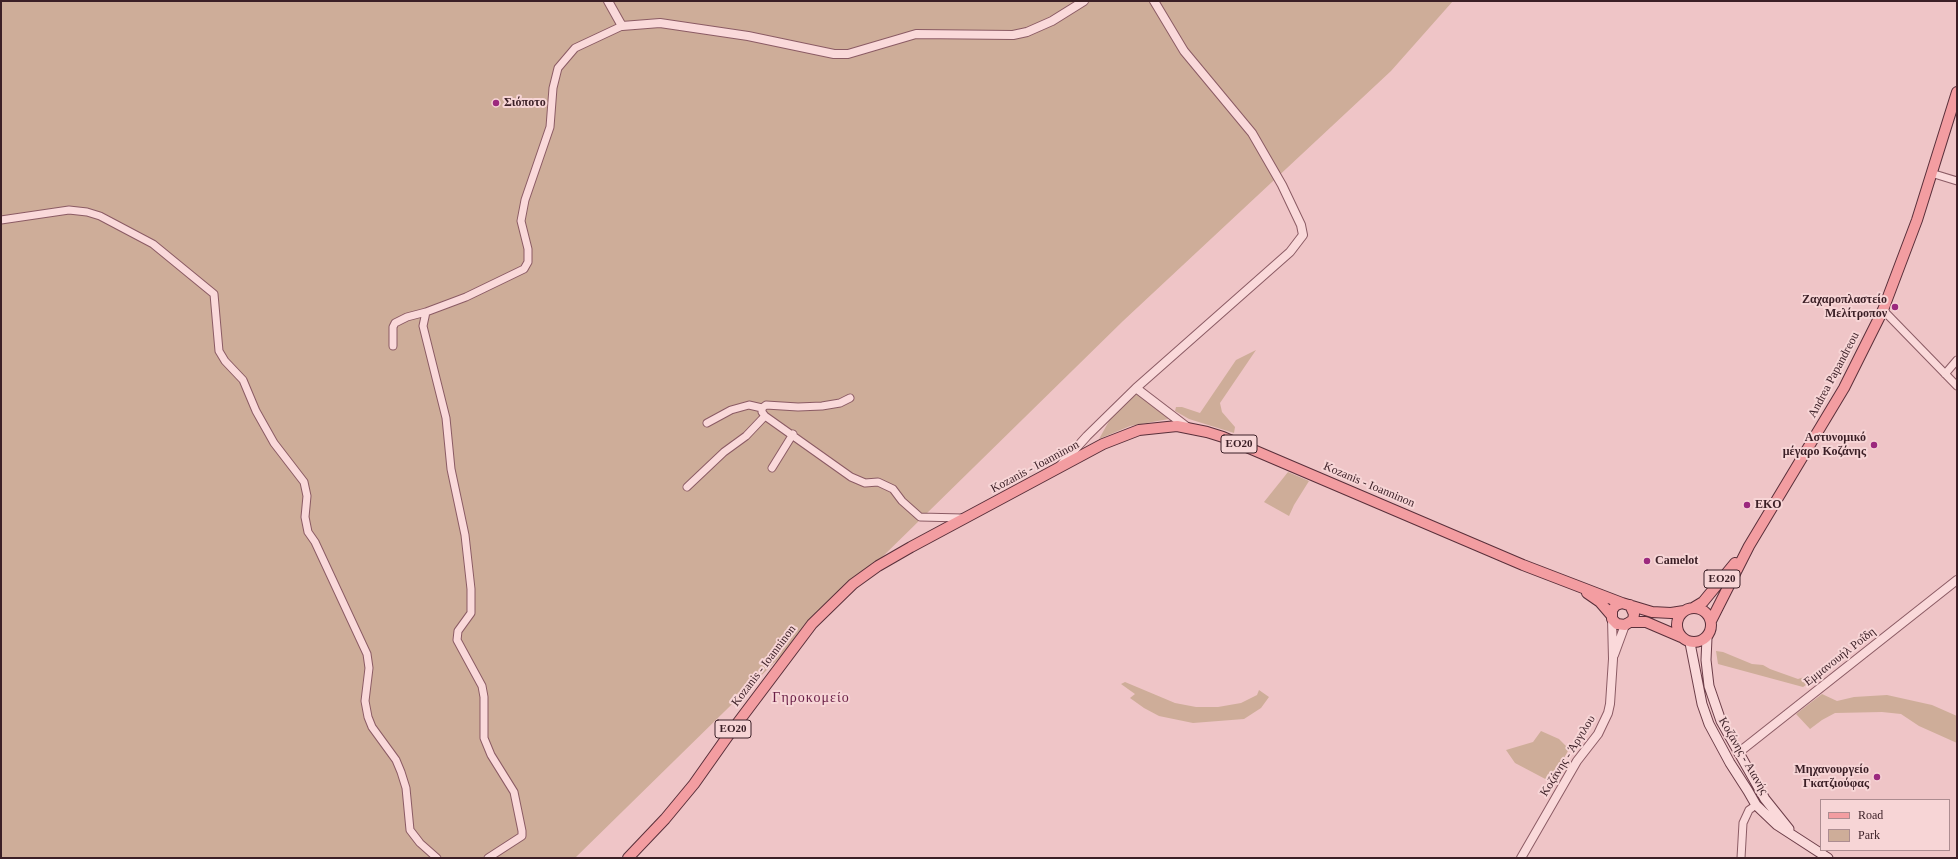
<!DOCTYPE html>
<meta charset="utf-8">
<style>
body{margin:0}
#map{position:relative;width:1958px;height:859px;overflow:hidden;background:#efc5c7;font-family:"Times New Roman",serif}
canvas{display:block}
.frame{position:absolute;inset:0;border:2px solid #3b1f26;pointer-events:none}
.legend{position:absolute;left:1820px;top:799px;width:130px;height:52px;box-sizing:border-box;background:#f7d5d6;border:1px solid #ac8c90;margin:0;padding:5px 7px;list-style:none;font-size:12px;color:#3b1f26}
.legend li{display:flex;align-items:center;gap:8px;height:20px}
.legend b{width:20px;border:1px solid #ac8c90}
</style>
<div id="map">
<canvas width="1958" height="859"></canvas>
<div class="frame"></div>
<ul class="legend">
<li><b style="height:5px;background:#f39da1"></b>Road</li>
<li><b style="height:11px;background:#cead99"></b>Park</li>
</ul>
</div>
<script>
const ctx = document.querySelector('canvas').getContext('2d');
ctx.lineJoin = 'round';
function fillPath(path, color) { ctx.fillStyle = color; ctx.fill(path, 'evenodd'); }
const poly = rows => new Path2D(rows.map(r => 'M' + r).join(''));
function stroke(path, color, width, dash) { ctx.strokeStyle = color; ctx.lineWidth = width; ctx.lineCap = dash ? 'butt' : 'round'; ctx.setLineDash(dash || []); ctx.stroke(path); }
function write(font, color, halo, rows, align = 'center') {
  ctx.font = font + ' "Times New Roman",serif'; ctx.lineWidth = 4; ctx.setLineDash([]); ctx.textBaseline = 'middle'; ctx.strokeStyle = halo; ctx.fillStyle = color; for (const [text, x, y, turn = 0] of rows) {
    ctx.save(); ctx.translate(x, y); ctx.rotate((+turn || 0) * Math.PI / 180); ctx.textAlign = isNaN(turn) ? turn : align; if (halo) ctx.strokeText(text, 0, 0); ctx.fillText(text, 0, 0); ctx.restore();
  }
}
fillPath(poly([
 [1,1,1453,1,1391,71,1123,321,575,858,1,858],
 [1256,350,1220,403,1222,412,1235,427,1234,433,1189,419,1175,411,1176,407,1182,407,1200,413,1236,360],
 [1136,393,1169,419,1130,426,1099,439,1113,414],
 [1288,472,1309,481,1294,505,1289,516,1264,502],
 [1716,651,1723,652,1752,664,1763,665,1770,669,1798,679,1814,674,1818,677,1803,687,1718,664],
 [1125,682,1175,703,1196,707,1218,707,1241,703,1257,695,1259,690,1269,697,1261,708,1244,719,1193,723,1159,716,1144,708,1130,698,1135,694,1121,684],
 [1822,694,1837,701,1854,697,1887,695,1932,705,1957,716,1957,743,1919,726,1901,714,1882,712,1835,713,1822,720,1810,729,1796,714],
 [1541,731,1559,739,1569,749,1551,782,1515,763,1506,750,1533,742]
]), '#cead99');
const minor = poly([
 [1931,173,1957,181],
 [1,220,69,210,87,212,100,216,153,244,214,294,219,351,225,361,243,380,256,411,274,443,304,482,307,496,305,517,308,532,315,542,367,654,369,668,365,701,368,717,372,727,396,760,401,772,406,788,410,830,420,843,437,858],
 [1883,310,1957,386],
 [393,346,393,327,395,323,407,317,426,312],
 [1945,374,1957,360],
 [762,408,762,412,765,416,851,477,865,483,878,482,893,489,902,501,920,517,963,518],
 [707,423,731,410,749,405,762,408,766,405,798,407,822,406,840,403,850,398],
 [772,468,793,434],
 [687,487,724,452,746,436,765,416],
 [488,858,522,836,522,831,514,792,491,755,484,738,484,697,482,686,457,640,458,631,471,613,471,589,465,535,451,469,446,418,423,326,426,312,466,297,524,269,528,262,528,249,521,221,525,200,550,127,553,88,558,68,575,48,622,26],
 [1741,858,1743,823,1749,810,1756,805]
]);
const tertiary = poly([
 [608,1,622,26,660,23,748,36,834,54,848,54,916,34,1013,35,1027,32,1052,21,1084,1],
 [1136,388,1187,427],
 [1060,466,1087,436,1136,388,1290,252,1303,235,1301,225,1282,185,1252,133,1184,51,1154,1],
 [1614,655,1625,625],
 [1738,753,1957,580],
 [1521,858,1577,761,1598,734,1608,713,1610,704,1613,659,1612,619]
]);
const secondary = poly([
 [1707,638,1706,660,1709,686,1721,721,1765,799,1789,829],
 [1690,643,1702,704,1709,724,1730,763,1748,791,1756,805,1777,825,1828,858]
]);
const primary = poly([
 [1587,593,1600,602,1612,616],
 [1630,605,1634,614,1633,620,1625,625,1617,624,1612,619,1612,610,1616,605,1622,603,1652,612,1671,613,1684,611],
 '1677 625a17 17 0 1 1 34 0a17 17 0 1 1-34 0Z',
 [1693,608,1703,602,1735,563],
 [1711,621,1749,546,1844,388,1883,310,1917,220,1957,92],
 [1630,622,1646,622,1681,637],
 [628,858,665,819,694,784,730,733,812,624,853,584,878,566,911,547,1103,444,1139,430,1177,426,1207,432,1223,437,1523,565,1622,603]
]);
stroke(minor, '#8b5b64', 9);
stroke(tertiary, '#8b5b64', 10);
stroke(secondary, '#6d3e49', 11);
stroke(primary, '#592f3a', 12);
stroke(minor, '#fad9da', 7);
stroke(tertiary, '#fad9da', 8);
stroke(secondary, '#fad9da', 9);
stroke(primary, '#f39da1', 10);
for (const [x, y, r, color] of [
 [496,103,4,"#9c297e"],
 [1895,307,4,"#9c297e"],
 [1874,445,4,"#9c297e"],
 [1747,505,4,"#9c297e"],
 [1647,561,4,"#9c297e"],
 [1877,777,4,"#9c297e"]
]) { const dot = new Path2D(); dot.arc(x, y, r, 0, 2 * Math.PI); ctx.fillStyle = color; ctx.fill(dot); stroke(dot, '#f7d5d6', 1.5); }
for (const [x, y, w] of [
 [1239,444,36],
 [1722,579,36],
 [733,729,36]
]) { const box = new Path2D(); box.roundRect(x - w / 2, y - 9, w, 18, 3); ctx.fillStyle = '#f7d5d6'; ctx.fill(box); stroke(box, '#3b1f26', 1); }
write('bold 11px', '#3b1f26', null, [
 ["ΕΟ20",1239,444],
 ["ΕΟ20",1722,579],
 ["ΕΟ20",733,729]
]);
write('bold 12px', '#3b1f26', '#f7d5d6', [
 ["Σιόποτο",504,103],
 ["Ζαχαροπλαστείο",1887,300,"right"],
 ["Μελίτροπον",1887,314,"right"],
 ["Αστυνομικό",1866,438,"right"],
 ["μέγαρο Κοζάνης",1866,452,"right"],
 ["EKO",1755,505],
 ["Camelot",1655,561],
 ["Μηχανουργείο",1869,770,"right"],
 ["Γκατζιούφας",1869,784,"right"]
], 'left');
write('12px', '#3b1f26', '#f7d5d6', [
 ["Andrea Papandreou",1834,375,-62],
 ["Kozanis - Ioanninon",1035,467,-28],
 ["Kozanis - Ioanninon",1369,485,23],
 ["Εμμανουήλ Ροΐδη",1840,657,-38],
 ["Kozanis - Ioanninon",764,666,-53],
 ["Κοζάνης - Άργιλου",1568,756,-58],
 ["Κοζάνης - Αιανής",1743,756,60]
]);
ctx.letterSpacing = '1px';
write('14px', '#691d45', '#f7d5d6', [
 ["Γηροκομείο",811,698]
]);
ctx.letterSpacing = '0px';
</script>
